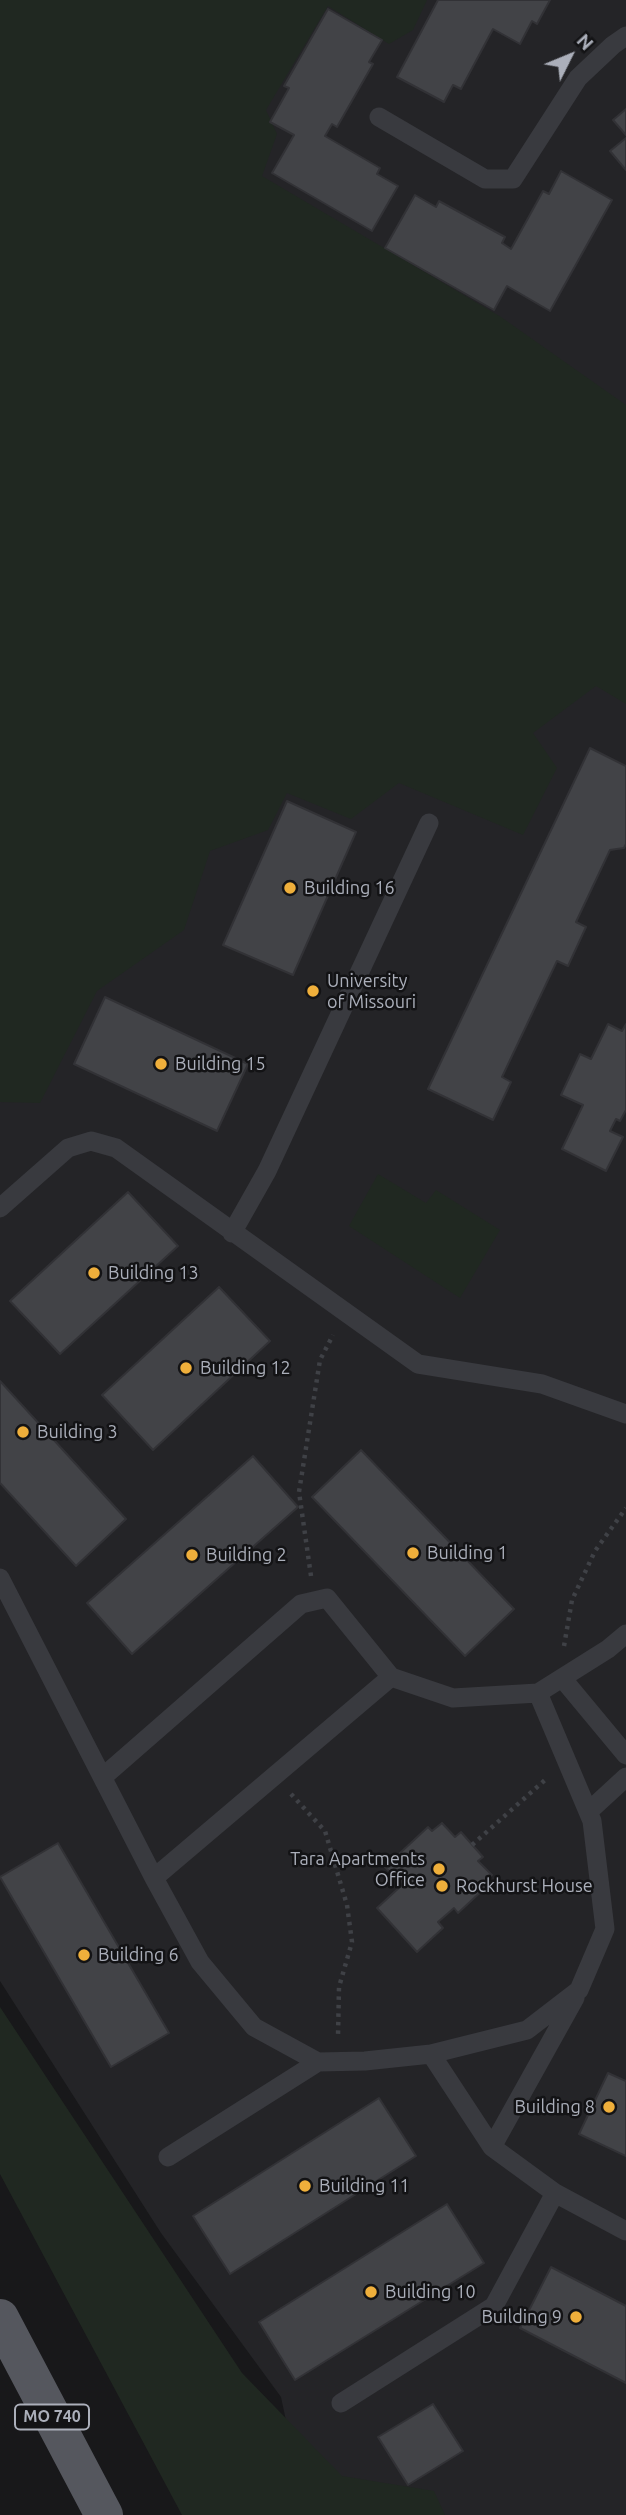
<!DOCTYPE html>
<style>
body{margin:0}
#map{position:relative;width:626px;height:2515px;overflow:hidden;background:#18181a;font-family:Ubuntu,sans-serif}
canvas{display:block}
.north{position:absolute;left:535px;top:21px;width:70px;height:70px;-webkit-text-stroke:5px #131315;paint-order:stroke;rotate:47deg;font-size:19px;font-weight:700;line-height:28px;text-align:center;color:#abafba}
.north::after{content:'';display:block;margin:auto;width:24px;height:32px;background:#abafba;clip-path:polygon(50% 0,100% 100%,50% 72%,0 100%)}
</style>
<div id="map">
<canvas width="626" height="2515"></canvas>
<div class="north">N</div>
</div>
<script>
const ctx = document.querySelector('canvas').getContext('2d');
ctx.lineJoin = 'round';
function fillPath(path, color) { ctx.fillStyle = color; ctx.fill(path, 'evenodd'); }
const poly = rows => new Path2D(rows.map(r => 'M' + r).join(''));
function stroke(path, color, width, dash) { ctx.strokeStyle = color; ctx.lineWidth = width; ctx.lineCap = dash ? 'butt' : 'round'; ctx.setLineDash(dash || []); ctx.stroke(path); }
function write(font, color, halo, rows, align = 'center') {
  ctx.font = font + ' Ubuntu,sans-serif'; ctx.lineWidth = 5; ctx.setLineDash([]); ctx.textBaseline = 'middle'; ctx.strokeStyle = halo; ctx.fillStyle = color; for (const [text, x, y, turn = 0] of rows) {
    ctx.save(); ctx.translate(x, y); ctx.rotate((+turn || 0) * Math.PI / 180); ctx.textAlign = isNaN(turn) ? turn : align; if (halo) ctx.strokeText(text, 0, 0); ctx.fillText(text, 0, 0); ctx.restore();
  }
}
fillPath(poly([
 [0,0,626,0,626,2515,306,2515,281,2397,161,2233,0,1981]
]), '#242427');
fillPath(poly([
 [0,0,427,0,413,30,389,44,328,6,266,110,277,134,262,176,501,317,626,405,626,704,596,686,533,733,557,768,523,835,399,783,351,819,287,793,268,830,210,851,184,930,97,991,40,1103,0,1102],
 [378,1174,426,1203,436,1190,500,1230,460,1298,349,1226],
 [0,2007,242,2373,342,2476,434,2491,445,2515,182,2515,0,2174]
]), '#202821');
const building = poly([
 [438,0,550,0,537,24,532,21,520,44,493,29,461,89,453,85,444,102,397,77,438,0],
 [328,9,382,40,369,62,373,64,337,127,332,124,325,136,380,168,377,174,398,186,372,231,272,173,294,135,270,122,289,88,284,86,328,9],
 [626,109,626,135,613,120,626,109],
 [626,138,626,170,610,151,626,138],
 [561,171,612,200,550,311,507,286,494,310,385,248,415,195,436,207,439,201,505,237,502,243,511,249,543,191,549,194,561,171],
 [590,748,626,766,626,844,624,848,610,850,576,922,586,927,568,966,557,961,502,1077,511,1082,493,1120,428,1089,590,748],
 [287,801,356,832,293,975,223,945,287,801],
 [105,997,248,1064,217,1131,74,1064,105,997],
 [608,1024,622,1031,626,1024,626,1110,620,1121,616,1119,610,1131,623,1137,606,1171,562,1149,583,1105,561,1095,580,1054,591,1059,608,1024],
 [128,1192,178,1246,60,1354,10,1301,128,1192],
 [219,1287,270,1341,153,1450,102,1395,219,1287],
 [0,1381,126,1519,76,1566,0,1483,0,1381],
 [361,1450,514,1609,465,1656,312,1497,361,1450],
 [253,1456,298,1507,132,1654,87,1603,253,1456],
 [442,1823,455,1837,461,1832,483,1857,478,1861,492,1875,481,1884,485,1888,458,1913,454,1908,438,1922,443,1928,417,1952,377,1908,402,1885,385,1867,428,1827,432,1831,442,1823],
 [58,1843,169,2033,111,2067,0,1877,58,1843],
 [608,2073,626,2081,626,2156,579,2134,608,2073],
 [379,2098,416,2156,230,2274,193,2216,379,2098],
 [447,2204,484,2263,295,2380,259,2322,447,2204],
 [551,2267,626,2306,626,2383,520,2328,551,2267],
 [433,2404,463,2451,408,2485,378,2437,433,2404]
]);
fillPath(building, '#424347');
stroke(building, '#323236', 2);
stroke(poly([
 [311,1576,299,1492,320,1360,333,1335],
 [564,1646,572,1600,595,1551,626,1508],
 [291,1794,325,1831,347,1905,352,1942,339,1987,338,2036],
 [472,1845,545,1780]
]), '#3f4146', 4.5, [3.5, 5]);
stroke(poly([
 [379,117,485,179,513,179,578,78,613,45,626,36],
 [0,1208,68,1148,91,1141,116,1148,418,1364,542,1384,626,1414],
 [232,1233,267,1171,429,823],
 [0,1578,154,1878],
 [391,1677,154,1878,200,1962,254,2027,318,2062,365,2061,431,2054,492,2147,555,2193,626,2231],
 [562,1678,626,1755],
 [104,1776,301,1604,327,1598,391,1677,453,1698,538,1693,608,1649,626,1634],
 [588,1812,626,1777],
 [431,2054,527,2030,579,1990,605,1929,592,1821,538,1693],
 [492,2147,575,1998],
 [168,2157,318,2062],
 [341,2403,494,2306,555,2193]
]), '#393a3f', 19);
stroke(poly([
 [0,2318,104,2515]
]), '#55575e', 38);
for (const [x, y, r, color] of [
 [290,888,7,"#efaf3b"],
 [313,991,7,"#efaf3b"],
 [161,1064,7,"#efaf3b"],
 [94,1273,7,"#efaf3b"],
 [186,1368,7,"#efaf3b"],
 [23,1432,7,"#efaf3b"],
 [413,1553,7,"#efaf3b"],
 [192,1555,7,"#efaf3b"],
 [439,1869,7,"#efaf3b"],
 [442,1886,7,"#efaf3b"],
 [84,1955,7,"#efaf3b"],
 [609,2107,7,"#efaf3b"],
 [305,2186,7,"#efaf3b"],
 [371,2292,7,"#efaf3b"],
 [576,2317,7,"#efaf3b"]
]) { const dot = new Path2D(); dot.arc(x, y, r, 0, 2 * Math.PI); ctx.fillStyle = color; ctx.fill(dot); stroke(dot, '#131315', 2.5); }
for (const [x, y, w] of [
 [52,2417,74]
]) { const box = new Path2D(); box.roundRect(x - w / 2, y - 12.5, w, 25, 5); ctx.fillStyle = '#131315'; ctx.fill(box); stroke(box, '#abafba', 2); }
write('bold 16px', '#abafba', null, [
 ["MO 740",52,2417]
]);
write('18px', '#abafba', '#131315', [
 ["Building 16",304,888],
 ["University",327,981],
 ["of Missouri",327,1002],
 ["Building 15",175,1064],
 ["Building 13",108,1273],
 ["Building 12",200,1368],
 ["Building 3",37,1432],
 ["Building 1",427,1553],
 ["Building 2",206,1555],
 ["Tara Apartments",425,1859,"right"],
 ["Office",425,1880,"right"],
 ["Rockhurst House",456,1886],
 ["Building 6",98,1955],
 ["Building 8",595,2107,"right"],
 ["Building 11",319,2186],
 ["Building 10",385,2292],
 ["Building 9",562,2317,"right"]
], 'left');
</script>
